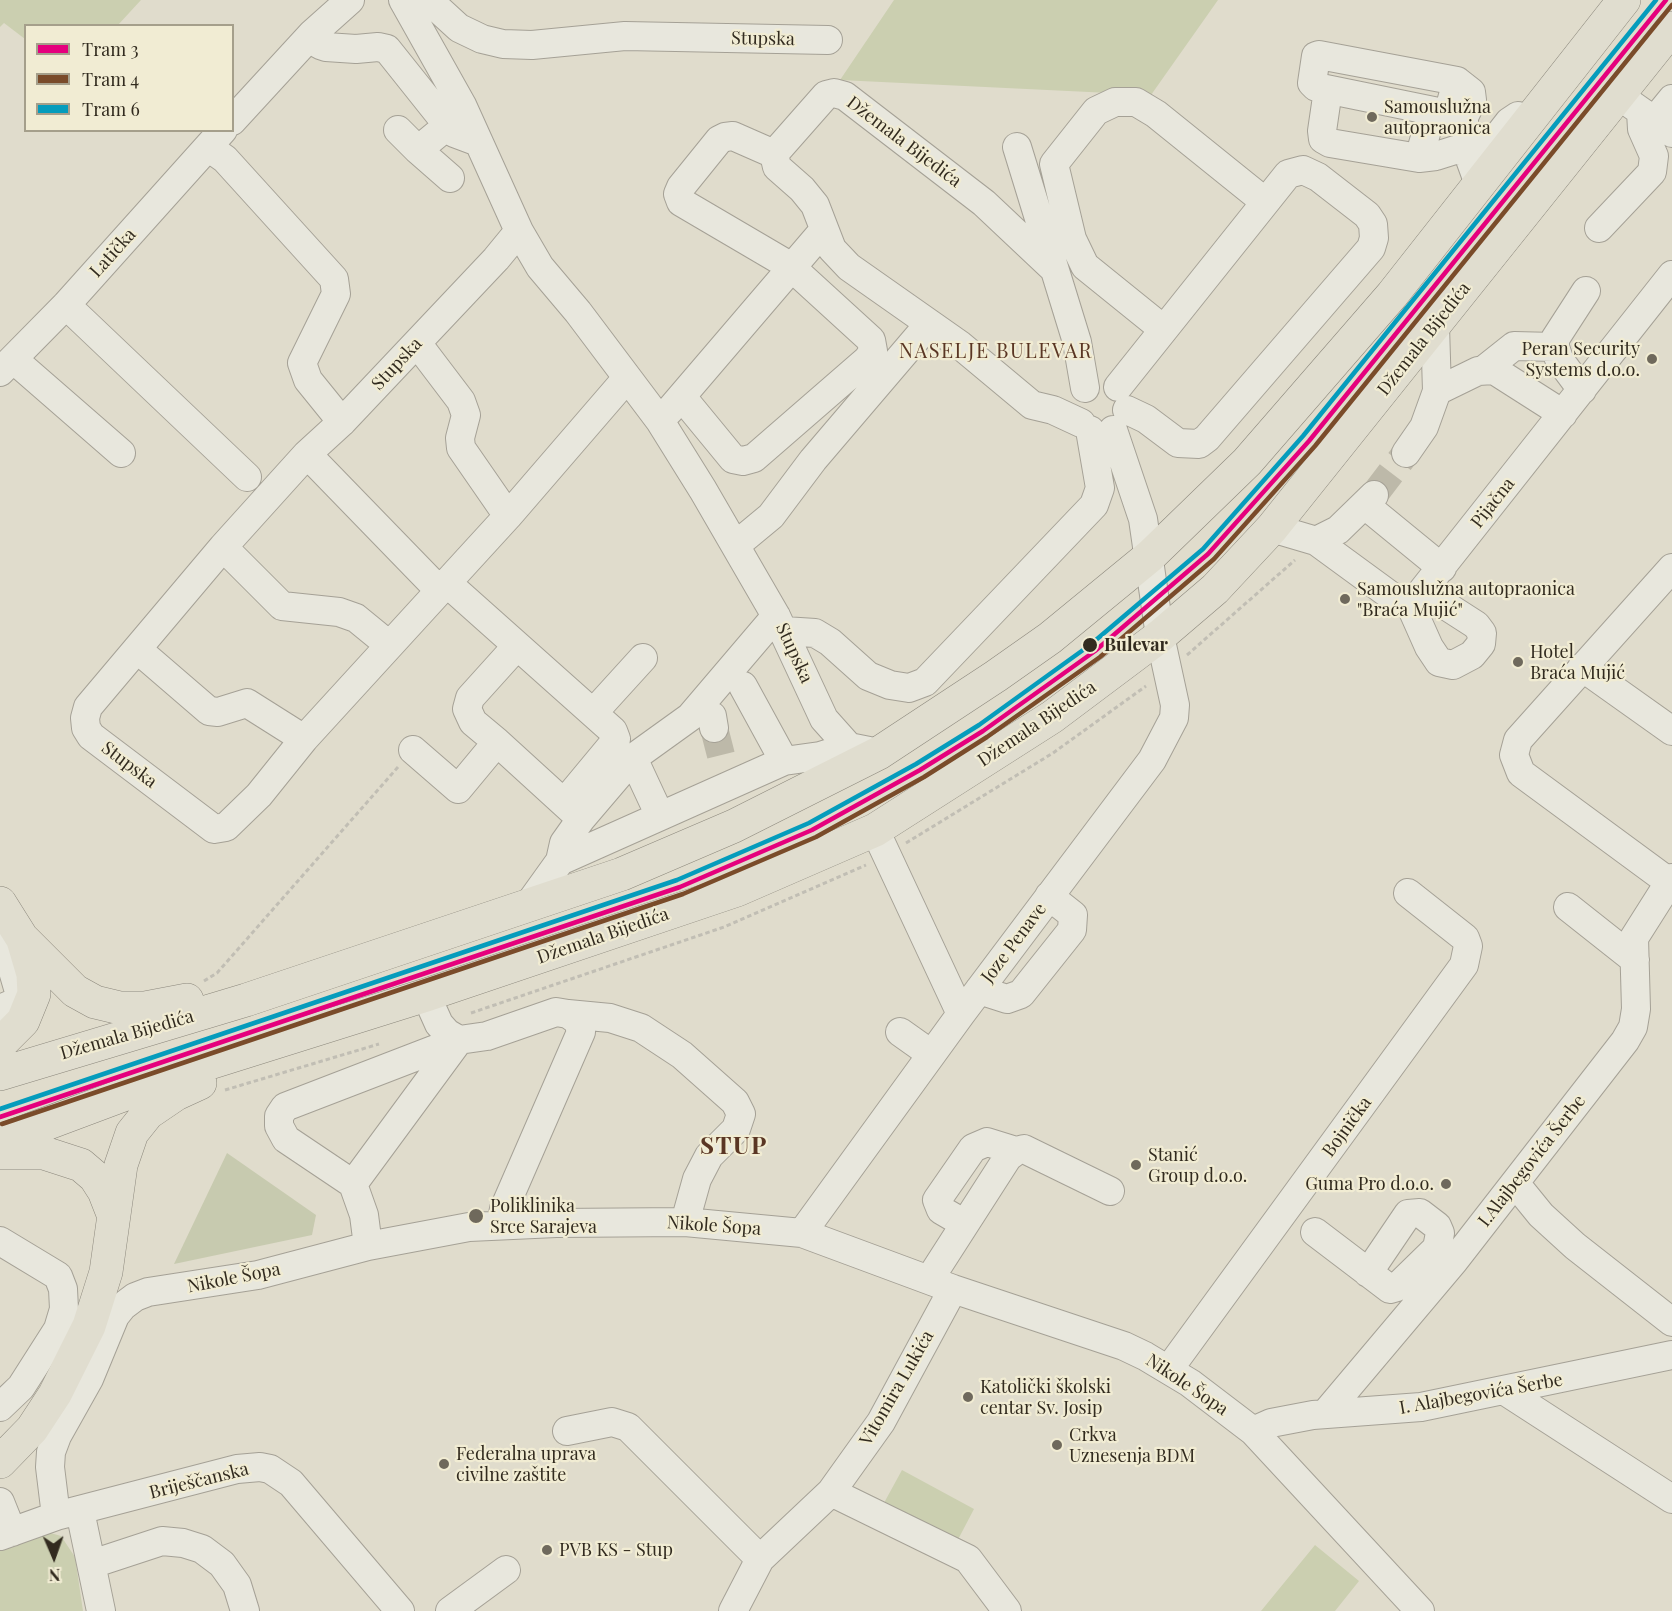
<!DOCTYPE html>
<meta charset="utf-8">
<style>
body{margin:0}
#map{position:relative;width:1672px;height:1611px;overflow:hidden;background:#e0dccc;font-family:"Playfair Display",serif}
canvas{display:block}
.legend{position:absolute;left:24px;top:24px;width:210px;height:108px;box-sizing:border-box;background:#f1ecd3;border:2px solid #a59f8b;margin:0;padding:8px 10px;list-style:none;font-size:18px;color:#322b1f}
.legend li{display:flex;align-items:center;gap:12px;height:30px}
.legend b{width:30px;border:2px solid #a59f8b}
.north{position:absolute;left:24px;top:1527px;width:60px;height:60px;-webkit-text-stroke:4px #f1ecd3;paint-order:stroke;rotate:178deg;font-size:16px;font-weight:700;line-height:24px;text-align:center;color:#322b1f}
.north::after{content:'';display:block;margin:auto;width:21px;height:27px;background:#322b1f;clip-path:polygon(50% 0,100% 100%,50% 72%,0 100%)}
</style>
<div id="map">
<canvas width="1672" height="1611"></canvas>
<ul class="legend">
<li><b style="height:8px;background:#e5007d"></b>Tram 3</li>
<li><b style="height:8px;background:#7a4b2a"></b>Tram 4</li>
<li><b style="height:8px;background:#059cbc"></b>Tram 6</li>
</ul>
<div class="north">N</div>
</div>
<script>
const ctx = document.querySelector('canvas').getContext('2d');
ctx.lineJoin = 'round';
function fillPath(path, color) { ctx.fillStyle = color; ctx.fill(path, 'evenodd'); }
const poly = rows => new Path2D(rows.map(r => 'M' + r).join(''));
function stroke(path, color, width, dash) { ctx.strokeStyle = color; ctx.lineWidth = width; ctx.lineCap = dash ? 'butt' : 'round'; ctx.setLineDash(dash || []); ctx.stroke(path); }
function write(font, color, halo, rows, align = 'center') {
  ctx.font = font + ' "Playfair Display",serif'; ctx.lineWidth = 4.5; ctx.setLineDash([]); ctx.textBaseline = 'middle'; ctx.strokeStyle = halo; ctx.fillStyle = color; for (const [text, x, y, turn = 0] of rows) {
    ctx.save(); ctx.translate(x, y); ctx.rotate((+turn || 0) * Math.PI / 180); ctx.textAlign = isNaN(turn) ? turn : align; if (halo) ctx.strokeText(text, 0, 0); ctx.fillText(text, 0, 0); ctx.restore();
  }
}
fillPath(poly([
 [0,0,141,0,118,25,26,26,25,39,4,23,0,27],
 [894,0,1218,0,1151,95,840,80],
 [902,1470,974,1509,952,1551,879,1512],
 [47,1532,61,1536,75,1557,83,1611,0,1611,0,1546],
 [1315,1545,1359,1581,1335,1611,1261,1611]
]), '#cbcfb0');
fillPath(poly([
 [227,1153,316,1215,312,1235,174,1264]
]), '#c7caaf');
stroke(poly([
 [1374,495,1406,453],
 [714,728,724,767]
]), '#bdb9a9', 28, [28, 14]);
const minor = poly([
 [403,0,462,105,519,231,540,267,578,312,660,421,703,490,776,616,824,719,849,747,879,753],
 [423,0,436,7,459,28,482,39,503,44,532,45,625,36,828,40],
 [312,34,320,45,326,47,356,49,378,47,387,49,454,133,478,142],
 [1457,81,1448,114,1316,87,1312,83,1316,56,1319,55,1457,81,1471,92,1472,100,1464,117,1464,127,1468,137,1477,143,1495,140,1509,122,1518,116],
 [1328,90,1322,131,1323,139,1330,143,1419,158,1429,123,1448,114],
 [1632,105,1672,133],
 [232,121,312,34,350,0],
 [1654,121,1672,99],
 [447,126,418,150,450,178],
 [398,130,418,150],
 [208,147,225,159,334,279,336,294,302,363,308,380,342,422],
 [1017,147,1077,342,1085,388],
 [1419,158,1436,156,1455,150,1467,151,1479,184],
 [1599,228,1652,172,1654,156,1642,129,1641,112],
 [519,231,496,259,342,422,307,454,223,547,88,707,85,718,86,728,91,736,214,829,226,827,259,795,304,739,508,516,627,378],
 [1053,268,984,203,845,96,834,93,826,95,774,154,777,167,802,189,815,205,832,249,849,267,960,345,1032,405,1053,410,1081,423],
 [66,305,247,477],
 [1163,329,1085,266,1072,239,1054,164,1096,111,1115,102,1136,102,1156,114,1264,201],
 [417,343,461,401,466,415,460,438,461,448,508,516],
 [13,359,121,453],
 [1485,369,1514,346,1555,347],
 [0,372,66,305,223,130],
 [1118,387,1288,174,1303,170,1318,177,1367,215,1373,224,1374,238,1371,248,1207,438,1199,444,1178,443,1146,419,1127,410],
 [1582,390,1559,359,1555,347,1555,339,1586,291],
 [1437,391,1478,371,1494,370,1563,414],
 [682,397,733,459,743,461,754,458,868,359,873,351,871,340,790,266,681,202,678,194,681,187,719,140,725,137,733,136,774,154],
 [669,411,823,231],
 [1406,453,1424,427,1437,391,1435,326],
 [307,454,439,590],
 [1365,505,1442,568],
 [1272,528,1316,541,1398,601,1406,603,1416,599,1672,275],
 [1316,541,1338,530,1374,495],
 [736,545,771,516,813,460,929,324],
 [223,547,282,606,339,612,356,618,389,645],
 [447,583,613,731,616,739,613,744,564,803],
 [1409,602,1429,647,1439,662,1453,665,1472,655,1481,644,1482,633,1476,625,1448,607,1433,601,1416,599],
 [784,631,815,633,830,642,868,676,890,685,909,688,925,682,1094,505,1100,488,1090,430],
 [137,649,209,711,218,712,247,703,304,739],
 [1582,667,1672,731],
 [743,686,784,761],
 [593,713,643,658],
 [712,716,714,728],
 [497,742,473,722,467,709,470,698,516,647],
 [413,750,458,789,497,742,577,815],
 [633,758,660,816],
 [875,830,961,1014],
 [560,861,564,843,581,819,633,758,690,717,776,616],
 [1669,882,1521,773,1514,755,1518,740,1672,568],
 [527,907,560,861,784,761,820,756,849,747],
 [1568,907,1635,960],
 [0,940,6,947,20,995,19,1001,0,1009],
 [979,990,1007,999,1021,994,1072,930,1073,915,1049,896],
 [426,995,439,1024,447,1033,459,1040,487,1036,556,1012,568,1014,578,1021,581,1032,504,1209,501,1225],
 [568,1014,610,1018,641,1028,682,1055,735,1102,741,1114,736,1129,709,1156,697,1179,685,1222],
 [900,1032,931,1054],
 [1515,1183,1541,1215,1575,1246,1672,1322],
 [353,1184,459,1040],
 [965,1224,941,1210,937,1200,973,1148,987,1142,1016,1151],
 [1315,1232,1390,1289,1397,1287,1437,1248,1454,1261],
 [802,1233,961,1014,1152,760,1174,718,1175,705,1160,636,1143,519,1113,430],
 [0,1241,58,1276,63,1289,64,1309,58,1329,21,1387,0,1407],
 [368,1246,364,1215,353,1184,286,1139,279,1126,279,1116,285,1107,459,1040],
 [1368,1273,1408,1214,1420,1213,1437,1226,1440,1233,1437,1248],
 [929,1280,1008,1157,1016,1151,1024,1149,1110,1191],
 [1169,1369,1464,965,1468,946,1465,938,1408,893],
 [1505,1391,1672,1499],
 [1325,1414,1454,1261,1625,1041,1633,1027,1636,1009,1634,938,1672,878],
 [567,1431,612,1422,628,1427,760,1559],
 [1253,1431,1271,1423,1313,1415,1421,1407,1672,1355],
 [831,1492,968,1559,1007,1611],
 [0,1502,12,1532],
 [80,1511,101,1611],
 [56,1516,50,1467,51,1452,57,1436,89,1379,115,1316,123,1306,135,1297,148,1292,258,1275,368,1246,469,1227,556,1223,685,1222,802,1233,953,1289,1124,1346,1145,1356,1190,1383,1253,1431,1420,1611],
 [0,1536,56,1516,237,1469,260,1467,270,1469,291,1483,400,1611],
 [92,1564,162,1541,183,1543,202,1549,222,1564,237,1585,245,1611],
 [450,1611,506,1570],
 [733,1611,760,1559,831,1492,881,1422,953,1289]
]);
const major = poly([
 [0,903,22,938,75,991,95,1002,120,1008,145,1008,187,1000],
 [0,1044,23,1021,34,994,33,974,23,940],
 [0,1074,246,1000,622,874,734,826,879,753,996,676,1050,638,1150,556,1247,462,1392,295,1624,0],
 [0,1141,203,1065,426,995,737,890,875,830,1052,717,1160,636,1215,589,1272,528,1672,28],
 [0,1153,44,1153,81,1165,95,1177,104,1191,113,1214],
 [0,1462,32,1429,55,1394,89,1326,106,1272,121,1165,132,1133,148,1113,176,1094,200,1083]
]);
stroke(minor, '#a5a196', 30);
stroke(major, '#8b877c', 34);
stroke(poly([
 [1187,655,1295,560],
 [906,843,1053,753,1146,686],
 [204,981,217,973,398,767],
 [471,1013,724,927,866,865],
 [225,1090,379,1044]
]), '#c1beb4', 3, [4.5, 3]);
stroke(minor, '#e8e7dd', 28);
stroke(major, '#e0ddcf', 33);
stroke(poly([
 [0,1117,680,887,812,830,920,770,983,731,1095,651,1208,554,1309,441,1666,0]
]), '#e5007d', 4.5);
stroke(poly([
 [2,1124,683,894,816,837,924,777,987,737,1100,657,1214,559,1315,446,1672,5]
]), '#7a4b2a', 4.5);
stroke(poly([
 [0,1109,677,880,809,823,916,764,979,725,1090,645,1203,549,1303,436,1656,0]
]), '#059cbc', 4.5);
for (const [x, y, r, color] of [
 [1372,117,6,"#6f695c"],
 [1652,359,6,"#6f695c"],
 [1345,599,6,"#6f695c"],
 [1090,645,8,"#322b1f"],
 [1518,662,6,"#6f695c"],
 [1136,1165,6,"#6f695c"],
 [1446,1184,6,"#6f695c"],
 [476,1216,8,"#6f695c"],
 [968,1397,6,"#6f695c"],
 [1057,1445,6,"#6f695c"],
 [444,1464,6,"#6f695c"],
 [547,1550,6,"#6f695c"]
]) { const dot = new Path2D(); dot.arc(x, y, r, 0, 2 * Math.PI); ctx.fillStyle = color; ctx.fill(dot); stroke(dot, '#f1ecd3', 2); }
write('18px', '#322b1f', '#f1ecd3', [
 ["Stupska",763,39,1],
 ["Džemala Bijedića",904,142,37],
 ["Latička",113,253,-48],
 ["Džemala Bijedića",1424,339,-52],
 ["Stupska",397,364,-47],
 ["Pijačna",1493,503,-52],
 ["Stupska",794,653,65],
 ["Džemala Bijedića",1037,724,-34],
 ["Stupska",129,765,37],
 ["Džemala Bijedića",603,936,-19],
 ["Joze Penave",1014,943,-53],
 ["Džemala Bijedića",127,1035,-16],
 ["Bojnička",1347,1127,-54],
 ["I.Alajbegovića Šerbe",1532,1161,-52],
 ["Nikole Šopa",714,1226,4],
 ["Nikole Šopa",234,1278,-11],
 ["Nikole Šopa",1187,1385,34],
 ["Vitomira Lukića",897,1388,-60],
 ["I. Alajbegovića Šerbe",1481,1394,-10],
 ["Briješčanska",199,1481,-14]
]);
write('18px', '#322b1f', '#f1ecd3', [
 ["Samouslužna",1384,107],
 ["autopraonica",1384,128],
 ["Peran Security",1640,349,"right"],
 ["Systems d.o.o.",1640,370,"right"],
 ["Samouslužna autopraonica",1357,589],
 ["\"Braća Mujić\"",1357,610],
 ["Hotel",1530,652],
 ["Braća Mujić",1530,673],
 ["Stanić",1148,1155],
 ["Group d.o.o.",1148,1176],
 ["Guma Pro d.o.o.",1434,1184,"right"],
 ["Poliklinika",490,1206],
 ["Srce Sarajeva",490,1227],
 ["Katolički školski",980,1387],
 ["centar Sv. Josip",980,1408],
 ["Crkva",1069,1435],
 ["Uznesenja BDM",1069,1456],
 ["Federalna uprava",456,1454],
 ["civilne zaštite",456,1475],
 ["PVB KS - Stup",559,1550]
], 'left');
write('bold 18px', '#322b1f', '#f1ecd3', [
 ["Bulevar",1104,645]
], 'left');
ctx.letterSpacing = '1.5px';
write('20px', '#5a3624', '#f1ecd3', [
 ["NASELJE BULEVAR",996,352]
]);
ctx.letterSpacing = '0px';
ctx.letterSpacing = '1.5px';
write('bold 24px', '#5a3624', '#f1ecd3', [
 ["STUP",734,1147]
]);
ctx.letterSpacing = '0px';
</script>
